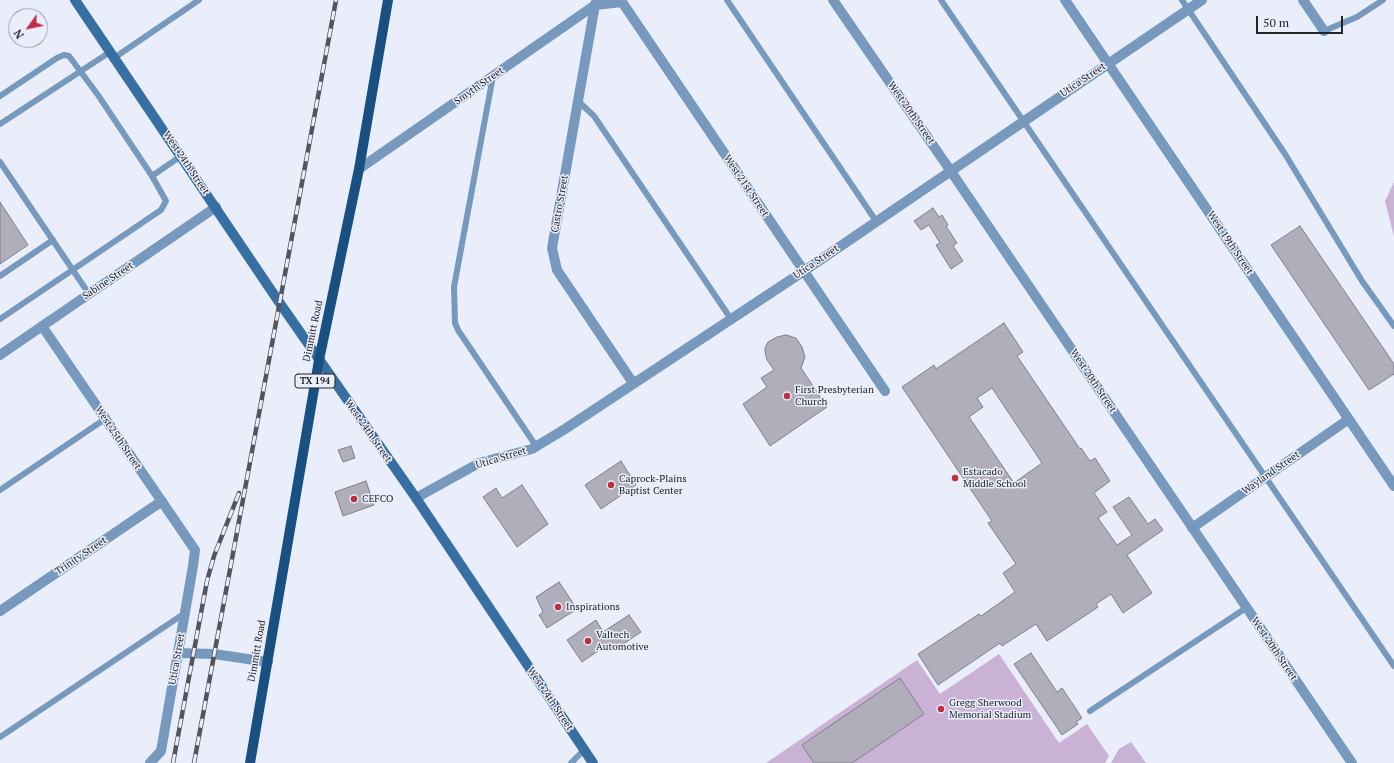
<!DOCTYPE html>
<style>
body{margin:0}
#map{position:relative;width:1394px;height:763px;overflow:hidden;background:#eaeefb;font-family:"PT Serif",serif}
canvas{display:block}
.north{position:absolute;left:8px;top:8px;width:40px;height:40px;box-sizing:border-box;background:#eaeefb;border:1px solid #9a9da7;border-radius:50%;rotate:237deg;font-size:11px;font-weight:700;line-height:16px;text-align:center;color:#222428}
.north::after{content:'';display:block;margin:auto;width:14px;height:18px;background:#bf2e43;clip-path:polygon(50% 0,100% 100%,50% 72%,0 100%)}
.scale{position:absolute;left:1256px;top:16px;width:87px;height:18px;box-sizing:border-box;border:2px solid #222428;border-top:0;padding-left:5px;font-size:12px;line-height:14px;white-space:nowrap;color:#222428;-webkit-text-stroke:3px #eaeefb;paint-order:stroke}
</style>
<div id="map">
<canvas width="1394" height="763"></canvas>
<div class="north">N</div>
<div class="scale">50 m</div>
</div>
<script>
const ctx = document.querySelector('canvas').getContext('2d');
ctx.lineJoin = 'round';
function fillPath(path, color) { ctx.fillStyle = color; ctx.fill(path, 'evenodd'); }
const poly = rows => new Path2D(rows.map(r => 'M' + r).join(''));
function stroke(path, color, width, dash) { ctx.strokeStyle = color; ctx.lineWidth = width; ctx.lineCap = dash ? 'butt' : 'round'; ctx.setLineDash(dash || []); ctx.stroke(path); }
function write(font, color, halo, rows, align = 'center') {
  ctx.font = font + ' "PT Serif",serif'; ctx.lineWidth = 3; ctx.setLineDash([]); ctx.textBaseline = 'middle'; ctx.strokeStyle = halo; ctx.fillStyle = color; for (const [text, x, y, turn = 0] of rows) {
    ctx.save(); ctx.translate(x, y); ctx.rotate((+turn || 0) * Math.PI / 180); ctx.textAlign = isNaN(turn) ? turn : align; if (halo) ctx.strokeText(text, 0, 0); ctx.fillText(text, 0, 0); ctx.restore();
  }
}
fillPath(poly([
 [1394,182,1394,237,1385,201],
 [999,654,1059,743,1087,724,1109,756,1105,763,766,763,917,660,940,694],
 [1131,742,1146,763,1111,763,1119,749]
]), '#c9b2d5');
const building = poly([
 [0,202,28,245,0,264,0,202],
 [933,208,939,217,942,215,948,225,946,226,957,243,953,246,963,261,951,269,936,245,940,243,929,225,921,230,914,221,933,208],
 [1300,226,1394,364,1394,374,1369,390,1271,245,1300,226],
 [1004,323,1023,352,1017,356,1080,449,1081,448,1090,461,1095,458,1110,481,1094,493,1107,512,1098,518,1117,545,1132,535,1113,507,1129,497,1148,524,1155,519,1163,530,1127,555,1152,593,1123,613,1111,594,1096,604,1098,607,1047,641,1036,624,1002,646,1000,643,938,685,918,654,979,614,981,616,1015,592,1003,573,1016,564,988,523,992,521,902,387,934,365,936,369,1004,323],
 [992,388,1042,463,1014,483,969,417,983,407,977,398,992,388],
 [786,335,796,338,802,347,805,357,801,368,827,407,770,446,743,404,767,387,761,378,774,370,767,360,765,352,765,348,768,342,777,337,786,335],
 [351,446,355,458,343,462,338,450,351,446],
 [621,461,636,485,601,509,585,485,621,461],
 [366,481,374,505,343,516,335,492,366,481],
 [522,485,548,524,517,547,483,497,496,488,502,498,522,485],
 [559,582,577,609,547,628,539,615,543,612,536,597,559,582],
 [629,615,641,632,616,649,611,642,582,662,567,640,596,620,603,632,629,615],
 [1031,653,1057,692,1062,688,1082,718,1076,722,1078,724,1062,735,1014,664,1031,653],
 [900,678,924,714,852,763,814,763,802,745,900,678]
]);
fillPath(building, '#b0aebb');
stroke(building, '#807f8a', 1);
stroke(poly([
 [727,0,876,221],
 [941,0,1394,666],
 [1182,0,1285,154,1362,281,1394,326],
 [1324,31,1357,17,1383,0],
 [114,58,199,0],
 [493,76,454,287,455,323,458,330,536,446],
 [0,96,57,58,64,55,69,56,98,95,152,176,166,201,161,210,0,319],
 [578,101,594,116,731,319],
 [0,124,110,52],
 [0,162,89,294],
 [152,176,181,156],
 [0,276,53,240],
 [0,490,105,419],
 [1090,711,1246,608],
 [0,737,185,613],
 [571,763,584,750]
]), '#7699bd', 6);
stroke(poly([
 [833,0,950,170,1352,763],
 [1065,0,1394,486],
 [1303,0,1324,31],
 [359,169,595,5,596,2],
 [42,326,195,550,193,566,161,751,150,763],
 [0,355,216,207],
 [633,383,557,270,552,248,595,5,622,2,885,391],
 [416,498,479,463,532,449,565,429,804,271,1202,0],
 [1192,528,1349,419],
 [0,611,162,501],
 [178,653,214,654,268,662]
]), '#7699bd', 10);
stroke(poly([
 [75,0,279,302,416,498,593,763]
]), '#386fa2', 10);
stroke(poly([
 [250,763,319,360,359,169,388,0]
]), '#185081', 10);
const rail = poly([
 [173,763,207,581,214,556,239,493],
 [194,763,336,0]
]);
stroke(rail, '#53555c', 4.5);
stroke(rail, '#eaeefb', 3, [9]);
for (const [x, y, r, color] of [
 [787,396,4,"#bf2e43"],
 [955,478,4,"#bf2e43"],
 [611,485,4,"#bf2e43"],
 [354,499,4,"#bf2e43"],
 [558,607,4,"#bf2e43"],
 [588,641,4,"#bf2e43"],
 [941,709,4,"#bf2e43"]
]) { const dot = new Path2D(); dot.arc(x, y, r, 0, 2 * Math.PI); ctx.fillStyle = color; ctx.fill(dot); stroke(dot, '#eaeefb', 1.5); }
for (const [x, y, w] of [
 [315,381,40]
]) { const box = new Path2D(); box.roundRect(x - w / 2, y - 7, w, 14, 3); ctx.fillStyle = '#eaeefb'; ctx.fill(box); stroke(box, '#222428', 1); }
write('bold 9px', '#222428', null, [
 ["TX 194",315,381]
]);
write('10px', '#222428', '#eaeefb', [
 ["Utica Street",1083,80,-34],
 ["Smyth Street",479,86,-35],
 ["West 20th Street",911,113,55],
 ["West 24th Street",186,163,56],
 ["West 21st Street",746,186,56],
 ["Castro Street",560,204,-80],
 ["West 19th Street",1230,243,56],
 ["Utica Street",816,262,-34],
 ["Sabine Street",108,281,-34],
 ["Dimmitt Road",313,331,-78],
 ["West 20th Street",1093,381,56],
 ["West 24th Street",368,431,55],
 ["West 25th Street",118,438,56],
 ["Utica Street",501,458,-17],
 ["Wayland Street",1271,473,-35],
 ["Trinity Street",81,556,-34],
 ["West 20th Street",1274,649,56],
 ["Dimmitt Road",257,651,-80],
 ["Utica Street",177,659,-80],
 ["West 24th Street",550,699,56]
]);
write('10px', '#222428', '#eaeefb', [
 ["First Presbyterian",795,390],
 ["Church",795,402],
 ["Estacado",963,472],
 ["Middle School",963,484],
 ["Caprock-Plains",619,479],
 ["Baptist Center",619,491],
 ["CEFCO",362,499],
 ["Inspirations",566,607],
 ["Valtech",596,635],
 ["Automotive",596,647],
 ["Gregg Sherwood",949,703],
 ["Memorial Stadium",949,715]
], 'left');
</script>
